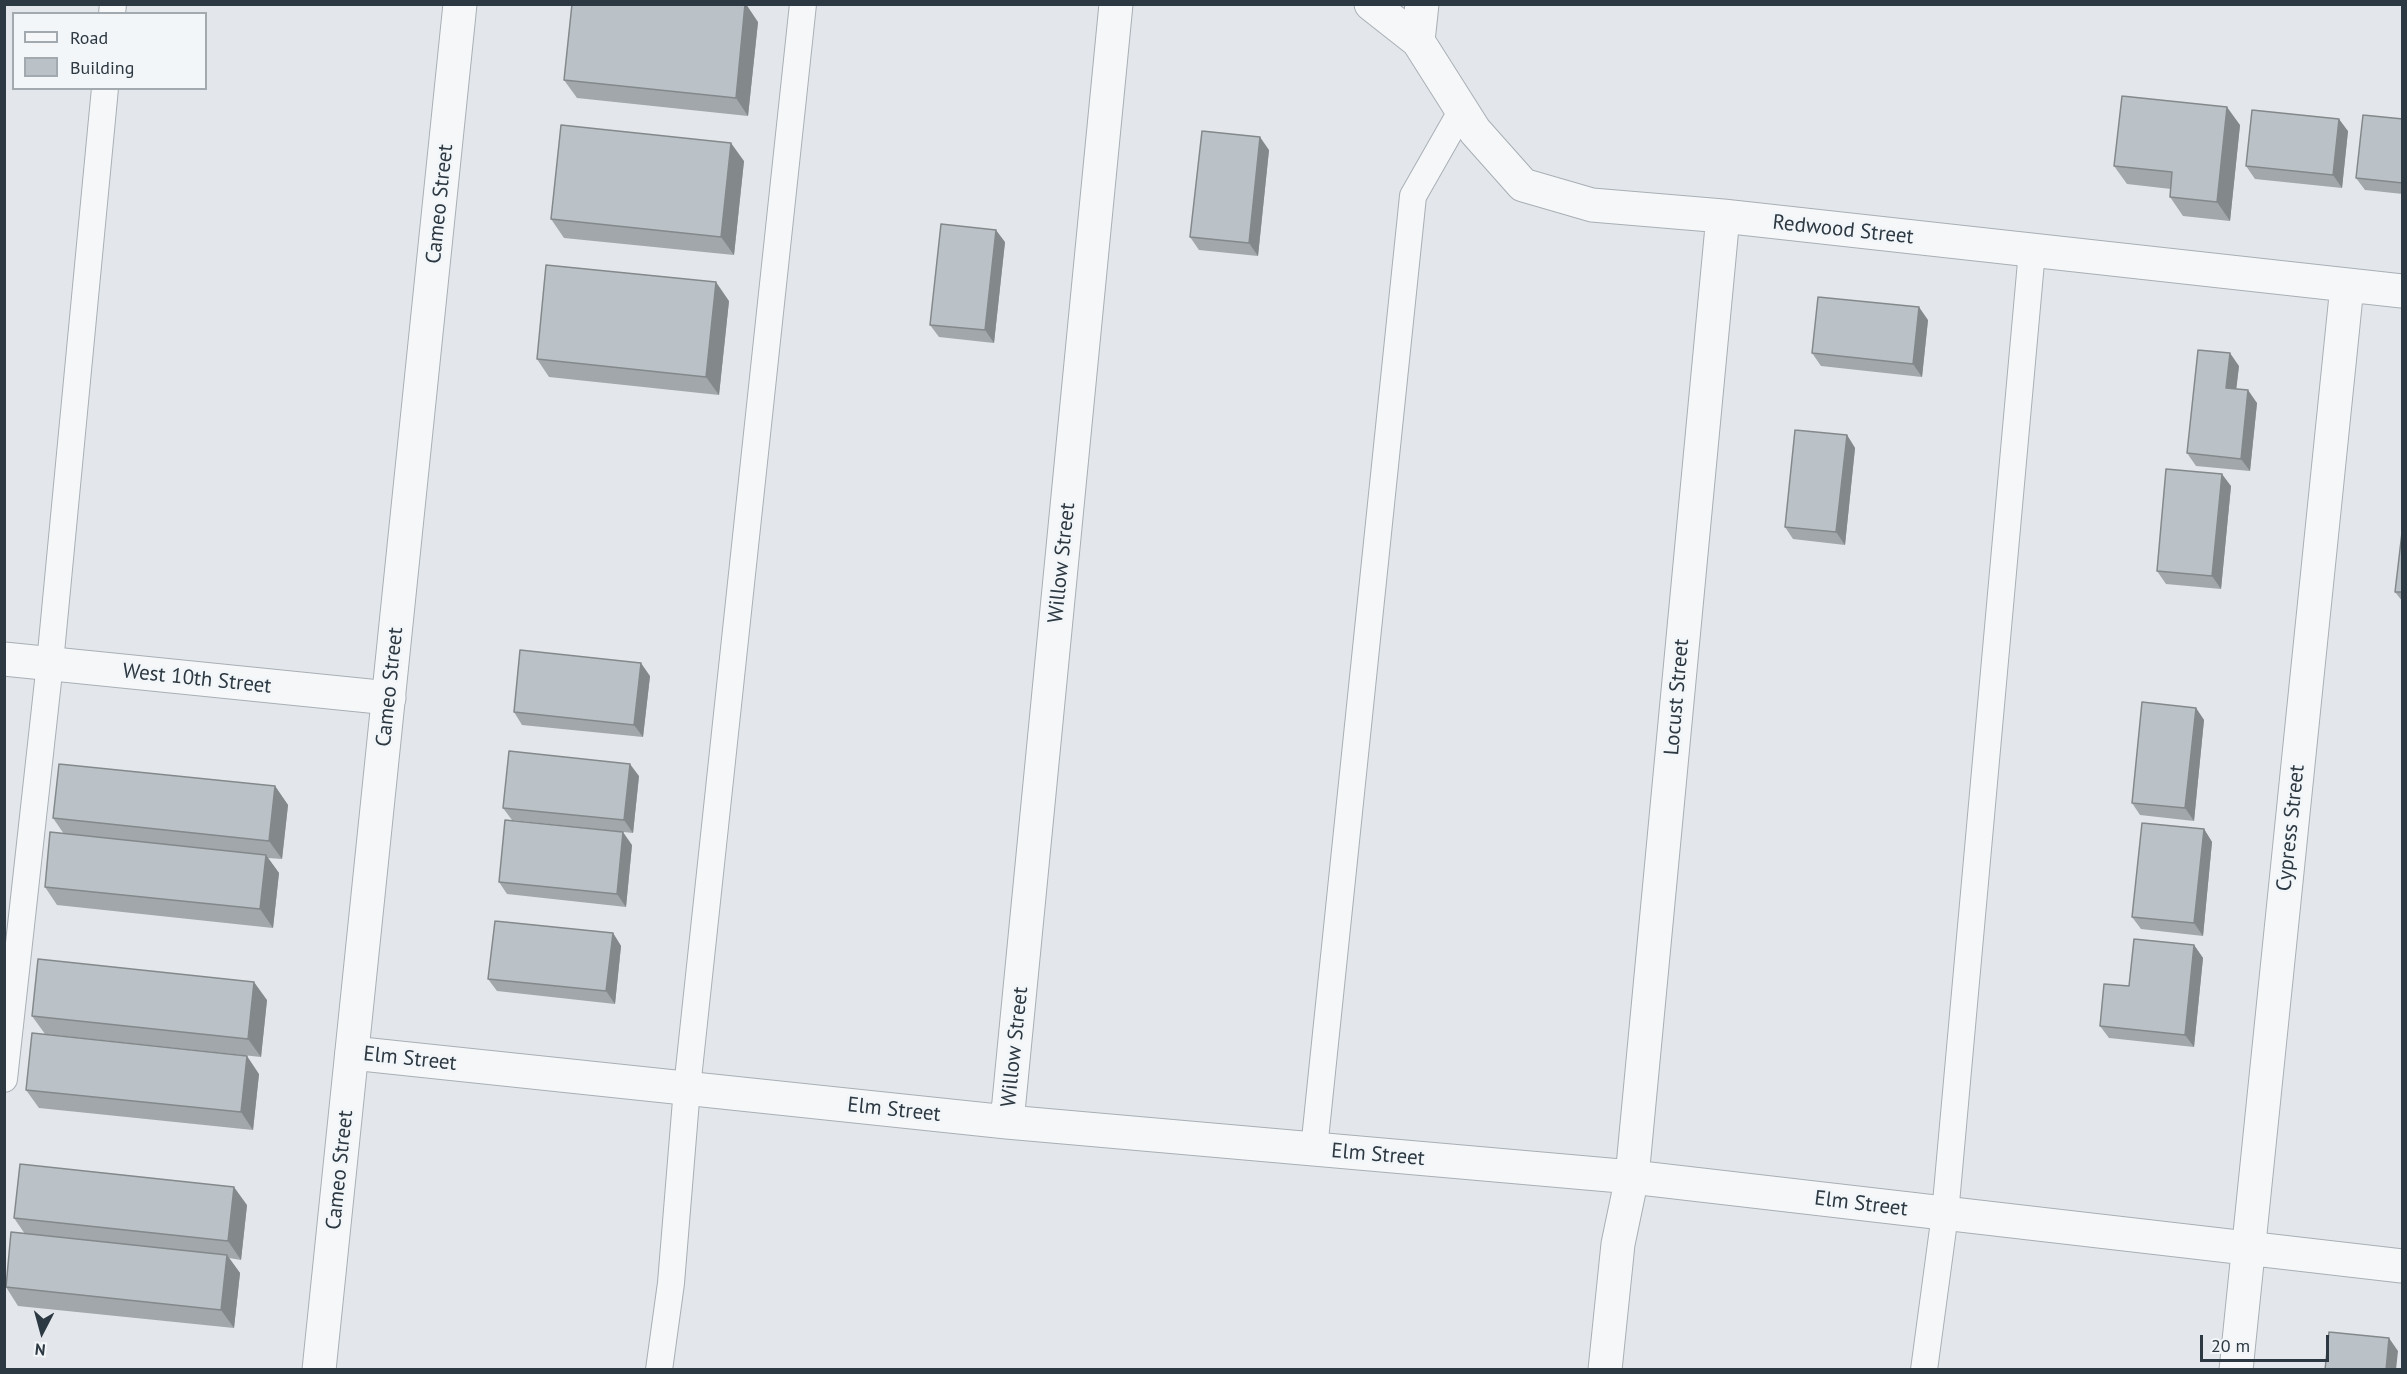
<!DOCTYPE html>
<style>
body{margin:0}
#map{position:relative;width:2407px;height:1374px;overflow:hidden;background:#e3e7eb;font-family:"PT Sans",sans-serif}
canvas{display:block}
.frame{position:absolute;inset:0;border:6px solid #2c3842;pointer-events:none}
.legend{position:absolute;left:12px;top:12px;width:195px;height:78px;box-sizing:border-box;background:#f3f6f8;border:2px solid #a3aaaf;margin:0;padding:8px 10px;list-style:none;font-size:18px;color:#2c3842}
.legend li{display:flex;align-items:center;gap:12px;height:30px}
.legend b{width:30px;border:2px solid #a3aaaf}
.north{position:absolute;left:12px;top:1302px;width:60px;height:60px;-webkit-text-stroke:4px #f3f6f8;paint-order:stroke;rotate:186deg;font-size:16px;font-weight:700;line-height:24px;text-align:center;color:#2c3842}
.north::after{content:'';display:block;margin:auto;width:21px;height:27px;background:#2c3842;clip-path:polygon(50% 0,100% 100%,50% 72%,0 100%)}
.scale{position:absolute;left:2200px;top:1335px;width:129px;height:27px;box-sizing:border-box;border:3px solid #2c3842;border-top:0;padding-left:8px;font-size:18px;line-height:21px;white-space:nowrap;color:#2c3842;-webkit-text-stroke:4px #f3f6f8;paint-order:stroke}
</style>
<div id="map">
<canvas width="2407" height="1374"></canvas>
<div class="frame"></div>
<ul class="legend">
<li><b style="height:8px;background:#f6f7f9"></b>Road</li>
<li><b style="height:16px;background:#bbc2c7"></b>Building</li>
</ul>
<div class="north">N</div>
<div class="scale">20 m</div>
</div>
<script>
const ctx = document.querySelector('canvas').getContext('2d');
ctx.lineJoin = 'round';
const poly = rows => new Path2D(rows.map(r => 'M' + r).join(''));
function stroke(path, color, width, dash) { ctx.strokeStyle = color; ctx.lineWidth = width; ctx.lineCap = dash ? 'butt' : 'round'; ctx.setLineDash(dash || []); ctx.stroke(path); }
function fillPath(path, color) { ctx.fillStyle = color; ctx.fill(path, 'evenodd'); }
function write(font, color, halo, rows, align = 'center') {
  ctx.font = font + ' "PT Sans",sans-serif'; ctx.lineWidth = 6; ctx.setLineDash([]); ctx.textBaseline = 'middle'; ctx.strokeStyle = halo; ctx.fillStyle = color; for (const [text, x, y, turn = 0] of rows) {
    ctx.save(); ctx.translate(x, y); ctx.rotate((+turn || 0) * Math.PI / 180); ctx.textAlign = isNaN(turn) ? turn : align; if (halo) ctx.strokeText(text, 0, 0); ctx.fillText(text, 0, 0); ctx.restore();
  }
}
const service = poly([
 [112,14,113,4],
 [4,1079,50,663,105,88],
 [1314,1149,1413,196,1462,110],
 [659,1370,671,1283,687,1088,803,4],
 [1924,1370,1945,1214,2032,251]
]);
const minor = poly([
 [1371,4,1418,41,1475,131,1523,185,1592,205,1723,216,2402,291],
 [1418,41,1422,4],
 [4,659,389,698],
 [352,1053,1007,1122,1632,1177,2402,1266],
 [1007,1122,1116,4],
 [1605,1370,1618,1244,1632,1177,1723,216],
 [2236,1370,2347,286]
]);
const tertiary = poly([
 [319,1370,460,4]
]);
stroke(service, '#a8afb5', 28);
stroke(minor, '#a8afb5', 35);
stroke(tertiary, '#a8afb5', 35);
stroke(service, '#f6f7f9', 26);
stroke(minor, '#f6f7f9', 33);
stroke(tertiary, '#f6f7f9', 33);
fillPath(poly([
 [758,22,748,116,577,98,564,80],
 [2403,119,2403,194,2365,190,2356,178],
 [2240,125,2230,221,2183,216,2170,197,2171,189,2127,184,2114,166],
 [2348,131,2342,188,2255,179,2246,166],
 [1269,150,1258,256,1199,250,1190,237],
 [744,161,734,255,564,238,551,219],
 [1005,242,994,343,939,337,930,325],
 [729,301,719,395,549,377,537,359],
 [1928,320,1922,377,1821,366,1812,353],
 [2239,366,2236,389,2257,403,2250,471,2196,466,2187,453],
 [1847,435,1855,448,1845,545,1793,539,1785,527],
 [2231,486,2221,589,2166,584,2157,571],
 [2403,524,2403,602,2395,592],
 [650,676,643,737,522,725,514,712],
 [2196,708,2204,720,2194,821,2140,815,2132,803],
 [639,776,633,833,512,820,503,808],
 [275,786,288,805,282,859,268,858,279,873,273,928,57,905,45,887,64,834,53,818],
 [2204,829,2212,842,2203,936,2141,929,2132,917],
 [632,845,626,907,507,894,499,882],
 [613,933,621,946,615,1004,497,991,488,979],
 [2194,945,2203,958,2194,1047,2109,1038,2100,1026],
 [267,1000,261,1057,45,1034,32,1016],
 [259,1074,253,1130,39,1108,26,1090],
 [247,1205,241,1260,229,1258,240,1273,234,1328,18,1306,6,1287,25,1234,14,1218]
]), '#a1a7ab');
fillPath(poly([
 [745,4,746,4,758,22,748,116,736,98],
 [2227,107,2240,125,2230,221,2217,202],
 [2339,119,2348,131,2342,188,2333,175],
 [1260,137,1269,150,1258,256,1249,243],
 [731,143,744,161,734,255,721,237],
 [996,230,1005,242,994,343,985,330],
 [716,282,729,301,719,395,706,377],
 [1919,307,1928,320,1922,377,1913,364],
 [2230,353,2239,366,2235,400,2226,388],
 [2248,390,2257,403,2250,471,2241,459],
 [1847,435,1855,448,1845,545,1836,532],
 [2222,474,2231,486,2221,589,2212,576],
 [641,663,650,676,643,737,634,725],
 [2196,708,2204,720,2194,821,2185,808],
 [630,764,639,776,633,833,624,820],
 [275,786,288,805,282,859,269,841],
 [2204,829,2212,842,2203,936,2194,923],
 [623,832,632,845,626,907,617,894],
 [266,855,279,873,273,928,260,909],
 [613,933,621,946,615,1004,606,991],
 [2194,945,2203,958,2194,1047,2185,1035],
 [254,982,267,1000,261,1057,248,1039],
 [247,1056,259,1074,253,1130,241,1112],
 [234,1187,247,1205,241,1260,228,1241],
 [227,1255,240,1273,234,1328,221,1310],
 [2389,1338,2398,1351,2396,1370,2386,1370]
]), '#83888b');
const building = poly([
 [572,4,745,4,736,98,564,80,572,4],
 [2122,96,2227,107,2217,202,2170,197,2172,172,2114,166,2122,96],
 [2252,110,2339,119,2333,175,2246,166,2252,110],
 [2363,115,2403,119,2403,183,2356,178,2363,115],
 [561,125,731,143,721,237,551,219,561,125],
 [1202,131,1260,137,1249,243,1190,237,1202,131],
 [941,224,996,230,985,330,930,325,941,224],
 [546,265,716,282,706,377,537,359,546,265],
 [1818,297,1919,307,1913,364,1812,353,1818,297],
 [2198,350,2230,353,2226,388,2248,390,2241,459,2187,453,2198,350],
 [1795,430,1847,435,1836,532,1785,527,1795,430],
 [2166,469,2222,474,2212,576,2157,571,2166,469],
 [2403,524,2403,592,2395,592,2403,524],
 [520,650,641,663,634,725,514,712,520,650],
 [2142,702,2196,708,2185,808,2132,803,2142,702],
 [509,751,630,764,624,820,503,808,509,751],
 [59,764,275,786,269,841,53,818,59,764],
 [505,820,623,832,617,894,499,882,505,820],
 [2142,823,2204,829,2194,923,2132,917,2142,823],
 [50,832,266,855,260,909,45,887,50,832],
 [495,921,613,933,606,991,488,979,495,921],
 [2134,939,2194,945,2185,1035,2100,1026,2104,984,2129,986,2134,939],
 [38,959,254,982,248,1039,32,1016,38,959],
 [32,1033,247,1056,241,1112,26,1090,32,1033],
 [20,1164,234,1187,228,1241,14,1218,20,1164],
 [11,1232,227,1255,221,1310,6,1287,11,1232],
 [2329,1332,2389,1338,2386,1370,2325,1370,2329,1332]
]);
fillPath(building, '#bbc2c7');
stroke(building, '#83888b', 1.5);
write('21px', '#2c3842', '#f3f6f8', [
 ["Cameo Street",440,204,-84],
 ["Redwood Street",1843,230,6],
 ["Willow Street",1062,563,-84],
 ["West 10th Street",197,679,6],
 ["Cameo Street",390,687,-84],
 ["Locust Street",1677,697,-85],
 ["Cypress Street",2291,828,-84],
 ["Willow Street",1015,1047,-84],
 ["Elm Street",410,1059,6],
 ["Elm Street",894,1110,6],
 ["Elm Street",1378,1155,5],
 ["Cameo Street",340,1170,-84],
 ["Elm Street",1861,1204,7]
]);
</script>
